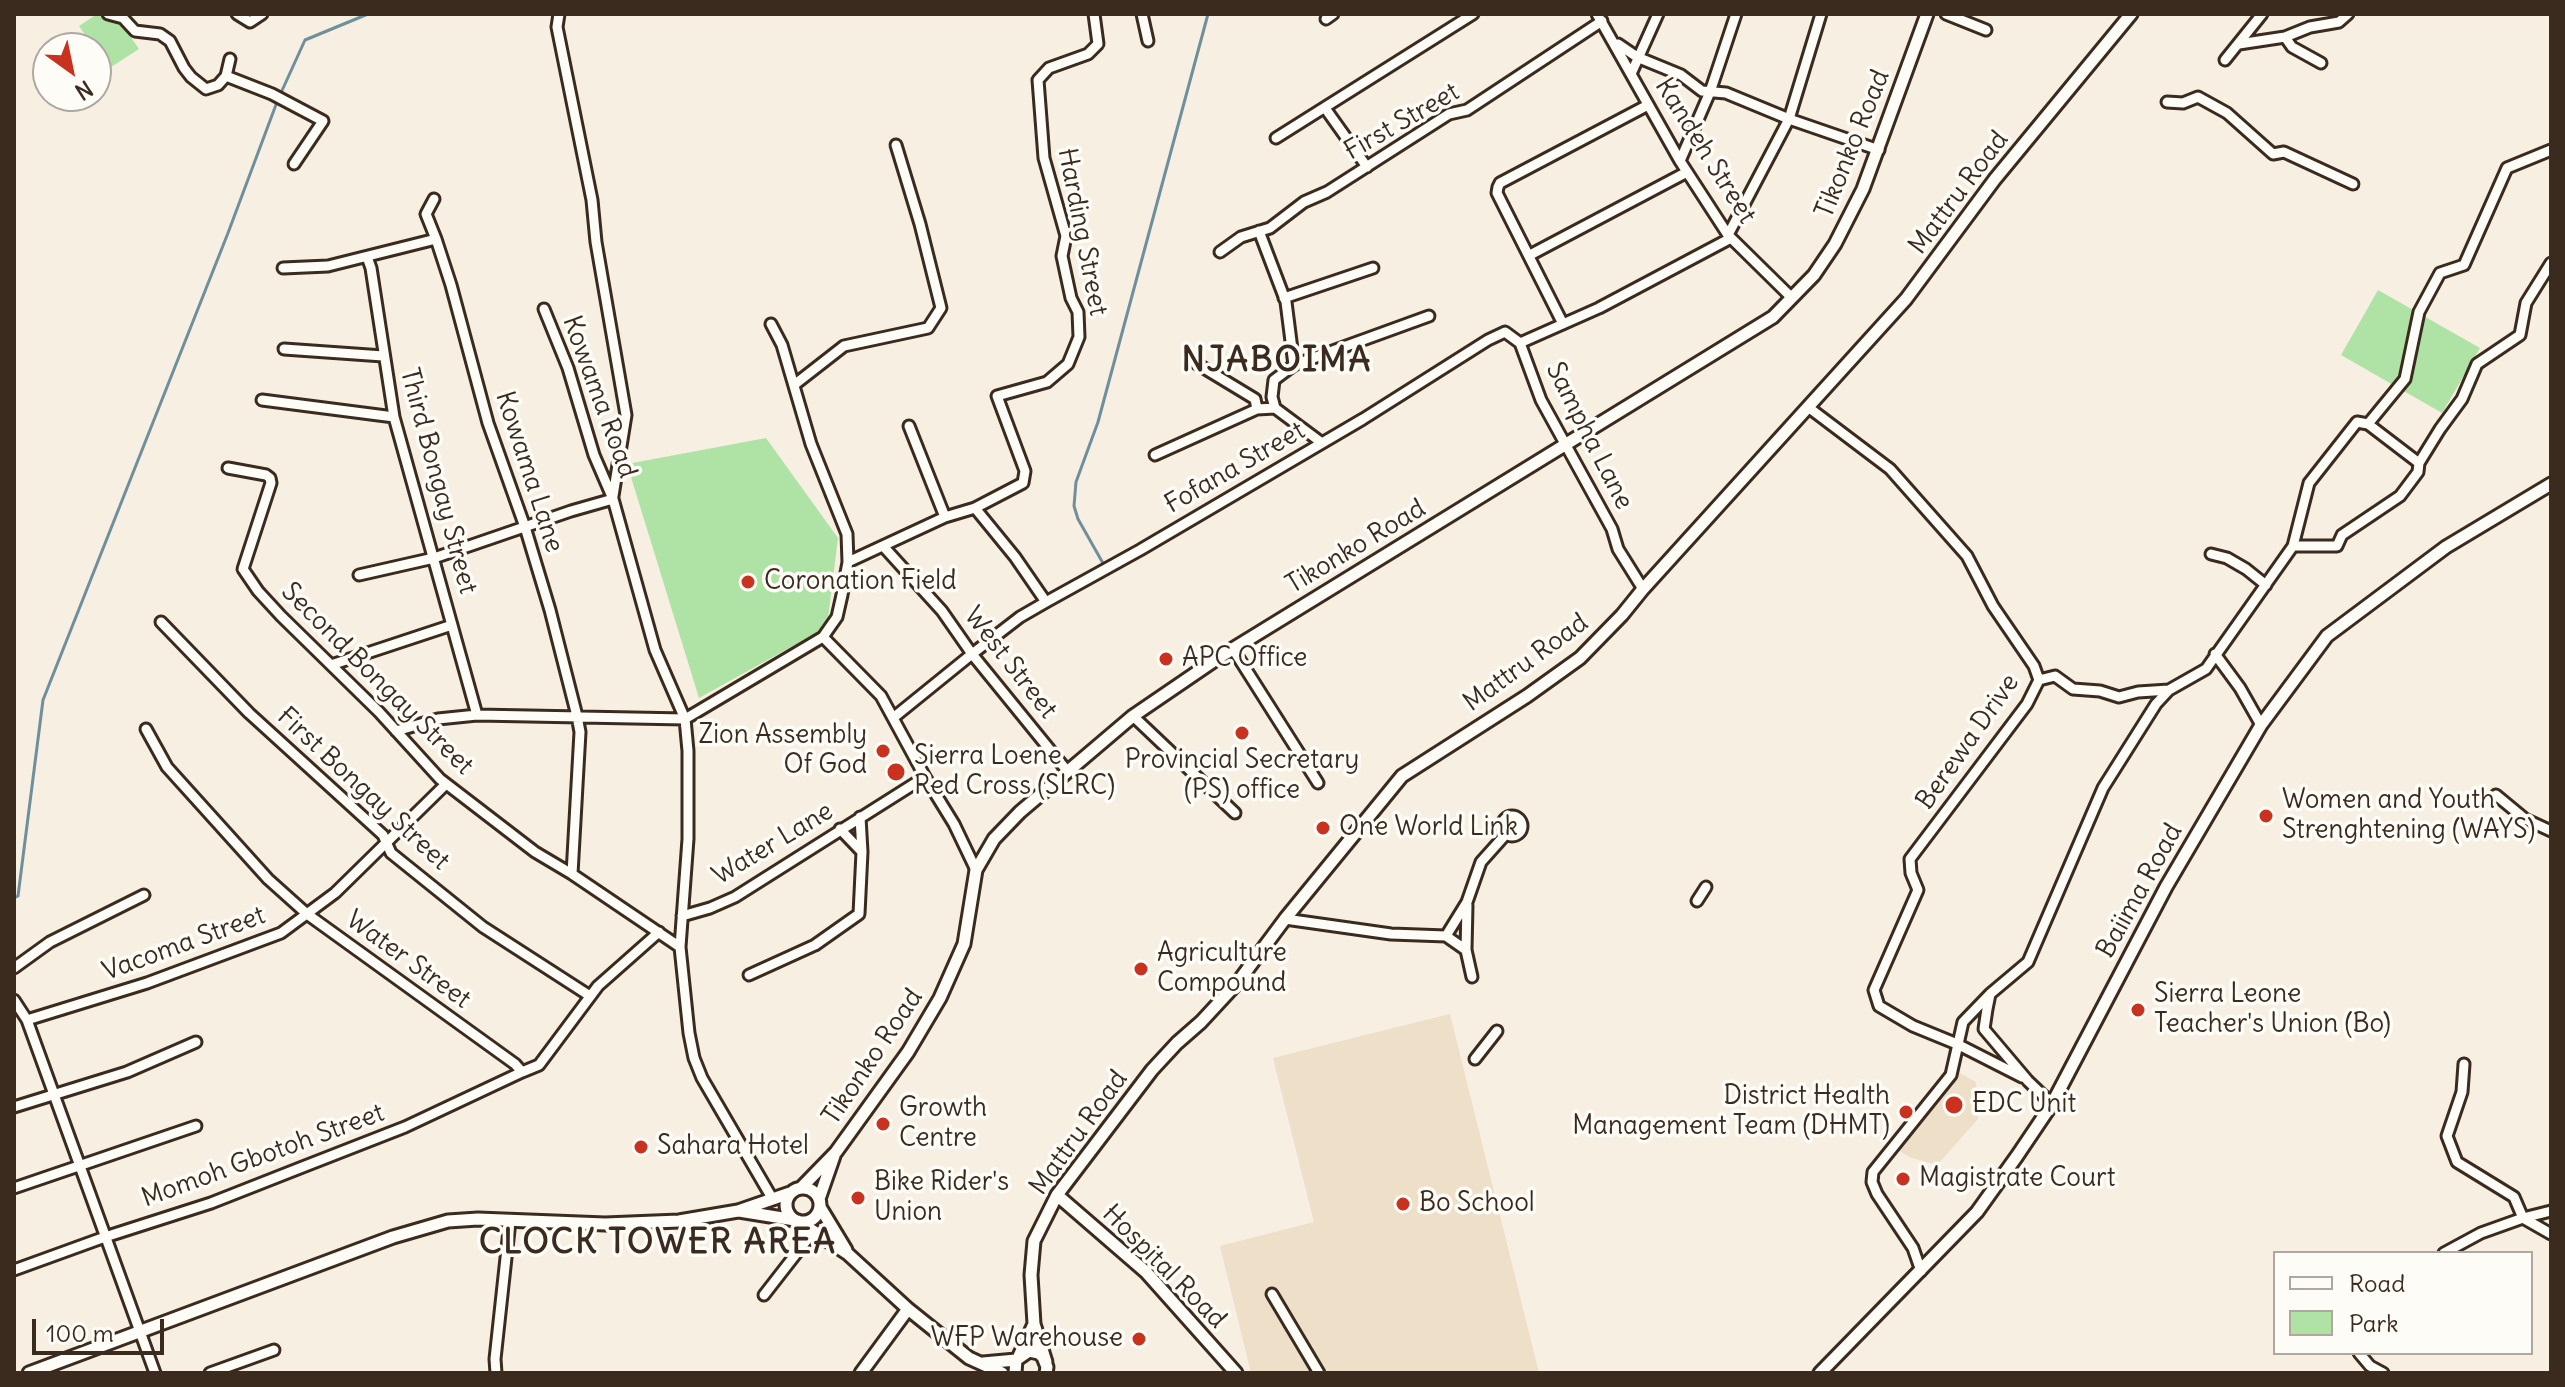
<!DOCTYPE html>
<style>
body{margin:0}
#map{position:relative;width:2565px;height:1387px;overflow:hidden;background:#f6efe2;font-family:Delius,sans-serif}
canvas{display:block}
.frame{position:absolute;inset:0;border:16px solid #3b2a1e;pointer-events:none}
.legend{position:absolute;left:2273px;top:1251px;width:260px;height:104px;box-sizing:border-box;background:#fdfcf7;border:2px solid #afa8a0;margin:0;padding:10px 14px;list-style:none;font-size:24px;color:#3b2a1e}
.legend li{display:flex;align-items:center;gap:16px;height:40px}
.legend b{width:40px;border:2px solid #afa8a0}
.north{position:absolute;left:32px;top:32px;width:80px;height:80px;box-sizing:border-box;background:#fdfcf7;border:2px solid #afa8a0;border-radius:50%;rotate:147deg;font-size:22px;font-weight:700;line-height:32px;text-align:center;color:#3b2a1e}
.north::after{content:'';display:block;margin:auto;width:28px;height:36px;background:#c8321e;clip-path:polygon(50% 0,100% 100%,50% 72%,0 100%)}
.scale{position:absolute;left:32px;top:1319px;width:132px;height:36px;box-sizing:border-box;border:4px solid #3b2a1e;border-top:0;padding-left:10px;font-size:24px;line-height:28px;white-space:nowrap;color:#3b2a1e;-webkit-text-stroke:6px #fdfcf7;paint-order:stroke}
</style>
<div id="map">
<canvas width="2565" height="1387"></canvas>
<div class="frame"></div>
<ul class="legend">
<li><b style="height:10px;background:#fdfcf7"></b>Road</li>
<li><b style="height:22px;background:#afe3a5"></b>Park</li>
</ul>
<div class="north">N</div>
<div class="scale">100 m</div>
</div>
<script>
const ctx = document.querySelector('canvas').getContext('2d');
ctx.lineJoin = 'round';
function fillPath(path, color) { ctx.fillStyle = color; ctx.fill(path, 'evenodd'); }
const poly = rows => new Path2D(rows.map(r => 'M' + r).join(''));
function stroke(path, color, width, dash) { ctx.strokeStyle = color; ctx.lineWidth = width; ctx.lineCap = dash ? 'butt' : 'round'; ctx.setLineDash(dash || []); ctx.stroke(path); }
function write(font, color, halo, rows, align = 'center') {
  ctx.font = font + ' Delius,sans-serif'; ctx.lineWidth = 7; ctx.setLineDash([]); ctx.textBaseline = 'middle'; ctx.strokeStyle = halo; ctx.fillStyle = color; for (const [text, x, y, turn = 0] of rows) {
    ctx.save(); ctx.translate(x, y); ctx.rotate((+turn || 0) * Math.PI / 180); ctx.textAlign = isNaN(turn) ? turn : align; if (halo) ctx.strokeText(text, 0, 0); ctx.fillText(text, 0, 0); ctx.restore();
  }
}
fillPath(poly([
 [1450,1014,1539,1373,1251,1373,1220,1246,1314,1222,1273,1058],
 [1956,1071,1976,1082,1978,1119,1937,1165,1909,1157,1895,1148]
]), '#eddfc8');
fillPath(poly([
 [97,14,115,14,139,49,108,69,96,48,94,48,79,26],
 [2378,290,2480,348,2442,413,2341,355],
 [766,438,838,538,827,627,699,698,627,464]
]), '#afe3a5');
stroke(poly([
 [280,95,305,40,368,14],
 [1104,565,1078,519,1074,506,1076,482,1098,422,1208,14],
 [14,898,18,896,43,700,228,233,277,102]
]), '#6f8f9d', 3);
const minor = poly([
 [108,14,123,18,135,31,160,34,170,41,184,68,191,77,206,89,218,85,226,76,230,59],
 [237,14,250,22,262,14],
 [559,14,557,27,592,200,596,242,626,415,613,496],
 [1142,14,1148,41],
 [1597,14,1680,161,1728,235,1792,298],
 [1946,14,1986,30],
 [1326,19,1333,14],
 [2285,37,2292,47,2321,63],
 [1618,44,1637,57,1681,75,1702,91,1726,93,1789,119,1879,150],
 [2239,44,2285,37,2310,27,2339,22,2348,14],
 [2225,60,2262,14],
 [1631,74,1658,14],
 [226,76,272,94,323,121,294,164],
 [2167,102,2183,103,2198,97,2227,113,2273,154,2284,152,2353,184],
 [1325,108,1367,167],
 [1276,138,1473,14],
 [1680,161,1710,92,1736,14],
 [434,199,426,214,436,239],
 [1259,231,1286,302,1294,365],
 [1728,235,1789,119,1821,14],
 [1220,252,1241,237,1270,228,1304,202,1327,192,1449,114,1467,110,1602,21],
 [1530,255,1687,172],
 [367,257,371,268,394,417,477,715],
 [283,268,328,266,436,239,451,285,488,423,525,527,550,610,577,716,580,732,572,874],
 [1284,298,1373,268],
 [544,309,568,368,594,455,613,499,655,650,685,719,688,751,688,839,680,947,689,1033,694,1058,702,1078,772,1198],
 [1563,324,1497,193,1498,187,1500,183,1648,105],
 [284,349,383,356],
 [1194,362,1255,399,1257,409],
 [794,385,844,346,928,328,941,308,920,224,896,145],
 [262,400,394,417],
 [1808,407,1890,469,1967,556,1993,606,2034,666,2039,680,2027,704,1910,859,1911,873,1918,890,1874,990,1879,1006,1913,1026,1957,1044,2022,1077],
 [1275,408,1272,397,1274,380,1294,365,1429,316],
 [2368,424,2405,379,2419,312,2440,273,2464,265,2507,168,2551,150],
 [909,426,945,517],
 [1155,455,1257,409,1275,408,1322,443],
 [228,468,266,475,270,478,271,483,243,569,258,591,281,616,379,712,440,779,535,852,572,874,680,947],
 [975,508,1015,557,1046,602],
 [883,546,942,611,972,654,1068,772],
 [2293,546,2309,483,2357,422,2368,424,2419,463],
 [2211,554,2227,558,2246,569,2266,585],
 [848,562,945,517,975,508,1023,483,1025,471,997,396,1047,382,1068,364,1079,337,1078,312,1071,298,1062,256,1066,236,1044,158,1038,80,1049,68,1088,54,1098,44,1094,14],
 [359,575,434,558,571,511,613,499],
 [1643,589,1618,549,1612,529,1541,400,1520,343,1599,308,1731,238],
 [161,622,249,713,383,835,391,853,483,927,590,996],
 [823,637,881,696,925,777,954,824,976,870],
 [1233,649,1318,783],
 [2215,654,2240,688,2261,725],
 [331,665,452,625],
 [2039,680,2055,676,2073,689,2100,691,2119,697,2138,692,2169,690],
 [1133,716,1235,813],
 [893,718,972,654,1020,617,1046,602,1140,550,1363,419,1488,340,1505,332,1520,343],
 [685,719,823,637,837,617,842,595,848,562,847,534,811,444,782,345,771,324],
 [146,729,167,767,268,879,307,914,515,1064,522,1072,539,1065,598,986,659,932],
 [396,731,438,719,477,715,685,719],
 [2496,795,2525,819,2551,831],
 '1502 826a10 10 0 1 1 20 0a10 10 0 1 1-20 0Z',
 [840,829,862,852],
 [1697,901,1706,887],
 [1467,905,1466,950,1472,977],
 [682,916,710,908,735,897,925,777],
 [1285,919,1391,934,1446,936,1466,950],
 [1446,936,1467,902,1481,862,1506,834],
 [14,968,50,942,144,895],
 [749,975,815,945,859,914,862,852,860,817],
 [14,1000,27,1020,155,1373],
 [27,1020,147,983,281,933,335,893,446,784],
 [1475,1059,1497,1031],
 [2464,1064,2462,1092,2447,1136,2457,1162,2514,1197,2523,1218,2551,1234],
 [2052,1104,2028,1081,1984,1029,1987,1009,1990,994,2028,962,2103,788,2156,704,2169,690,2206,669,2293,546,2337,546,2342,535,2400,496,2418,472,2419,463,2440,429,2462,399,2477,364,2520,335,2526,303,2551,263],
 [14,1107,127,1072,196,1042],
 [14,1188,196,1126],
 [2444,1253,2481,1233,2523,1218,2551,1211],
 [14,1270,105,1237,211,1203,300,1168,405,1127,522,1072],
 [1921,1271,1913,1248,1877,1194,1872,1182,1873,1172,1951,1075,1963,1022,1990,994],
 [1272,1294,1319,1373],
 [764,1295,813,1232],
 [2359,1353,2370,1366,2383,1373],
 [210,1373,274,1350],
 [496,1373,495,1359,510,1221]
]);
const tertiary = poly([
 [801,1188,836,1152,908,1052,940,998,964,944,976,870,994,839,1020,812,1133,716,1218,658,1773,317,1814,275,1835,244,1863,189,1927,14],
 '786 1205a17 17 0 1 1 34 0a17 17 0 1 1-34 0Z',
 [1057,1195,1146,1272,1236,1373],
 [819,1199,834,1156],
 [820,1207,846,1250],
 [739,1211,795,1220],
 [798,1221,848,1254,908,1309,969,1358,1002,1373],
 [1019,1356,1034,1324],
 [1046,1362,1034,1324,1031,1275,1034,1241,1057,1195,1152,1070,1177,1043,1201,1022,1238,982,1285,919,1402,776,1527,696,1580,658,1622,615,1643,589,1906,299,1995,179,2131,14],
 [983,1363,1016,1360],
 [29,1373,393,1237,448,1221,478,1219,605,1224,679,1221,738,1211,790,1193],
 [861,1373,908,1309],
 [1015,1373,1016,1360,1029,1351,1039,1353,1043,1357,1047,1367,1046,1373],
 [1820,1373,1977,1212,2017,1156,2052,1104,2166,887,2261,725,2327,636,2446,547,2551,484]
]);
stroke(minor, '#3b2a1e', 15);
stroke(tertiary, '#3b2a1e', 17);
stroke(minor, '#fdfcf7', 9);
stroke(tertiary, '#fdfcf7', 11);
for (const [x, y, r, color] of [
 [748,582,8,"#c8321e"],
 [1166,659,8,"#c8321e"],
 [1242,733,8,"#c8321e"],
 [883,751,8,"#c8321e"],
 [896,772,10,"#c8321e"],
 [2266,816,8,"#c8321e"],
 [1323,828,8,"#c8321e"],
 [1141,969,8,"#c8321e"],
 [2138,1010,8,"#c8321e"],
 [1954,1105,10,"#c8321e"],
 [1906,1112,8,"#c8321e"],
 [883,1124,8,"#c8321e"],
 [641,1147,8,"#c8321e"],
 [1903,1179,8,"#c8321e"],
 [858,1198,8,"#c8321e"],
 [1403,1204,8,"#c8321e"],
 [1139,1339,8,"#c8321e"]
]) { const dot = new Path2D(); dot.arc(x, y, r, 0, 2 * Math.PI); ctx.fillStyle = color; ctx.fill(dot); stroke(dot, '#fdfcf7', 3); }
write('26px', '#3b2a1e', '#fdfcf7', [
 ["First Street",1402,122,-30],
 ["Tikonko Road",1853,144,-68],
 ["Kandeh Street",1705,151,58],
 ["Mattru Road",1959,193,-53],
 ["Harding Street",1082,232,79],
 ["Kowama Road",599,397,70],
 ["Sampha Lane",1589,436,63],
 ["Fofana Street",1235,468,-30],
 ["Kowama Lane",529,472,72],
 ["Third Bongay Street",438,481,75],
 ["Tikonko Road",1356,547,-31],
 ["West Street",1010,663,52],
 ["Mattru Road",1526,663,-36],
 ["Second Bongay Street",377,679,45],
 ["Berewa Drive",1968,742,-55],
 ["First Bongay Street",363,789,43],
 ["Water Lane",773,844,-31],
 ["Baiima Road",2140,891,-61],
 ["Vacoma Street",184,944,-20],
 ["Water Street",408,960,36],
 ["Tikonko Road",873,1057,-56],
 ["Mattru Road",1079,1133,-54],
 ["Momoh Gbotoh Street",263,1156,-20],
 ["Hospital Road",1164,1267,45]
]);
write('26px', '#3b2a1e', '#fdfcf7', [
 ["Coronation Field",764,582],
 ["APC Office",1182,659],
 ["Zion Assembly",867,736,"right"],
 ["Of God",867,766,"right"],
 ["Sierra Loene",914,757],
 ["Red Cross (SLRC)",914,787],
 ["Provincial Secretary",1242,761,"center"],
 ["(PS) office",1242,791,"center"],
 ["Women and Youth",2282,801],
 ["Strenghtening (WAYS)",2282,831],
 ["One World Link",1339,828],
 ["Agriculture",1157,954],
 ["Compound",1157,984],
 ["Sierra Leone",2154,995],
 ["Teacher's Union (Bo)",2154,1025],
 ["District Health",1890,1097,"right"],
 ["Management Team (DHMT)",1890,1127,"right"],
 ["EDC Unit",1972,1105],
 ["Growth",899,1109],
 ["Centre",899,1139],
 ["Sahara Hotel",657,1147],
 ["Magistrate Court",1919,1179],
 ["Bike Rider's",874,1183],
 ["Union",874,1213],
 ["Bo School",1419,1204],
 ["WFP Warehouse",1123,1339,"right"]
], 'left');
ctx.letterSpacing = '2px';
write('bold 34px', '#3b2a1e', '#fdfcf7', [
 ["NJABOIMA",1277,361],
 ["CLOCK TOWER AREA",658,1243]
]);
ctx.letterSpacing = '0px';
</script>
